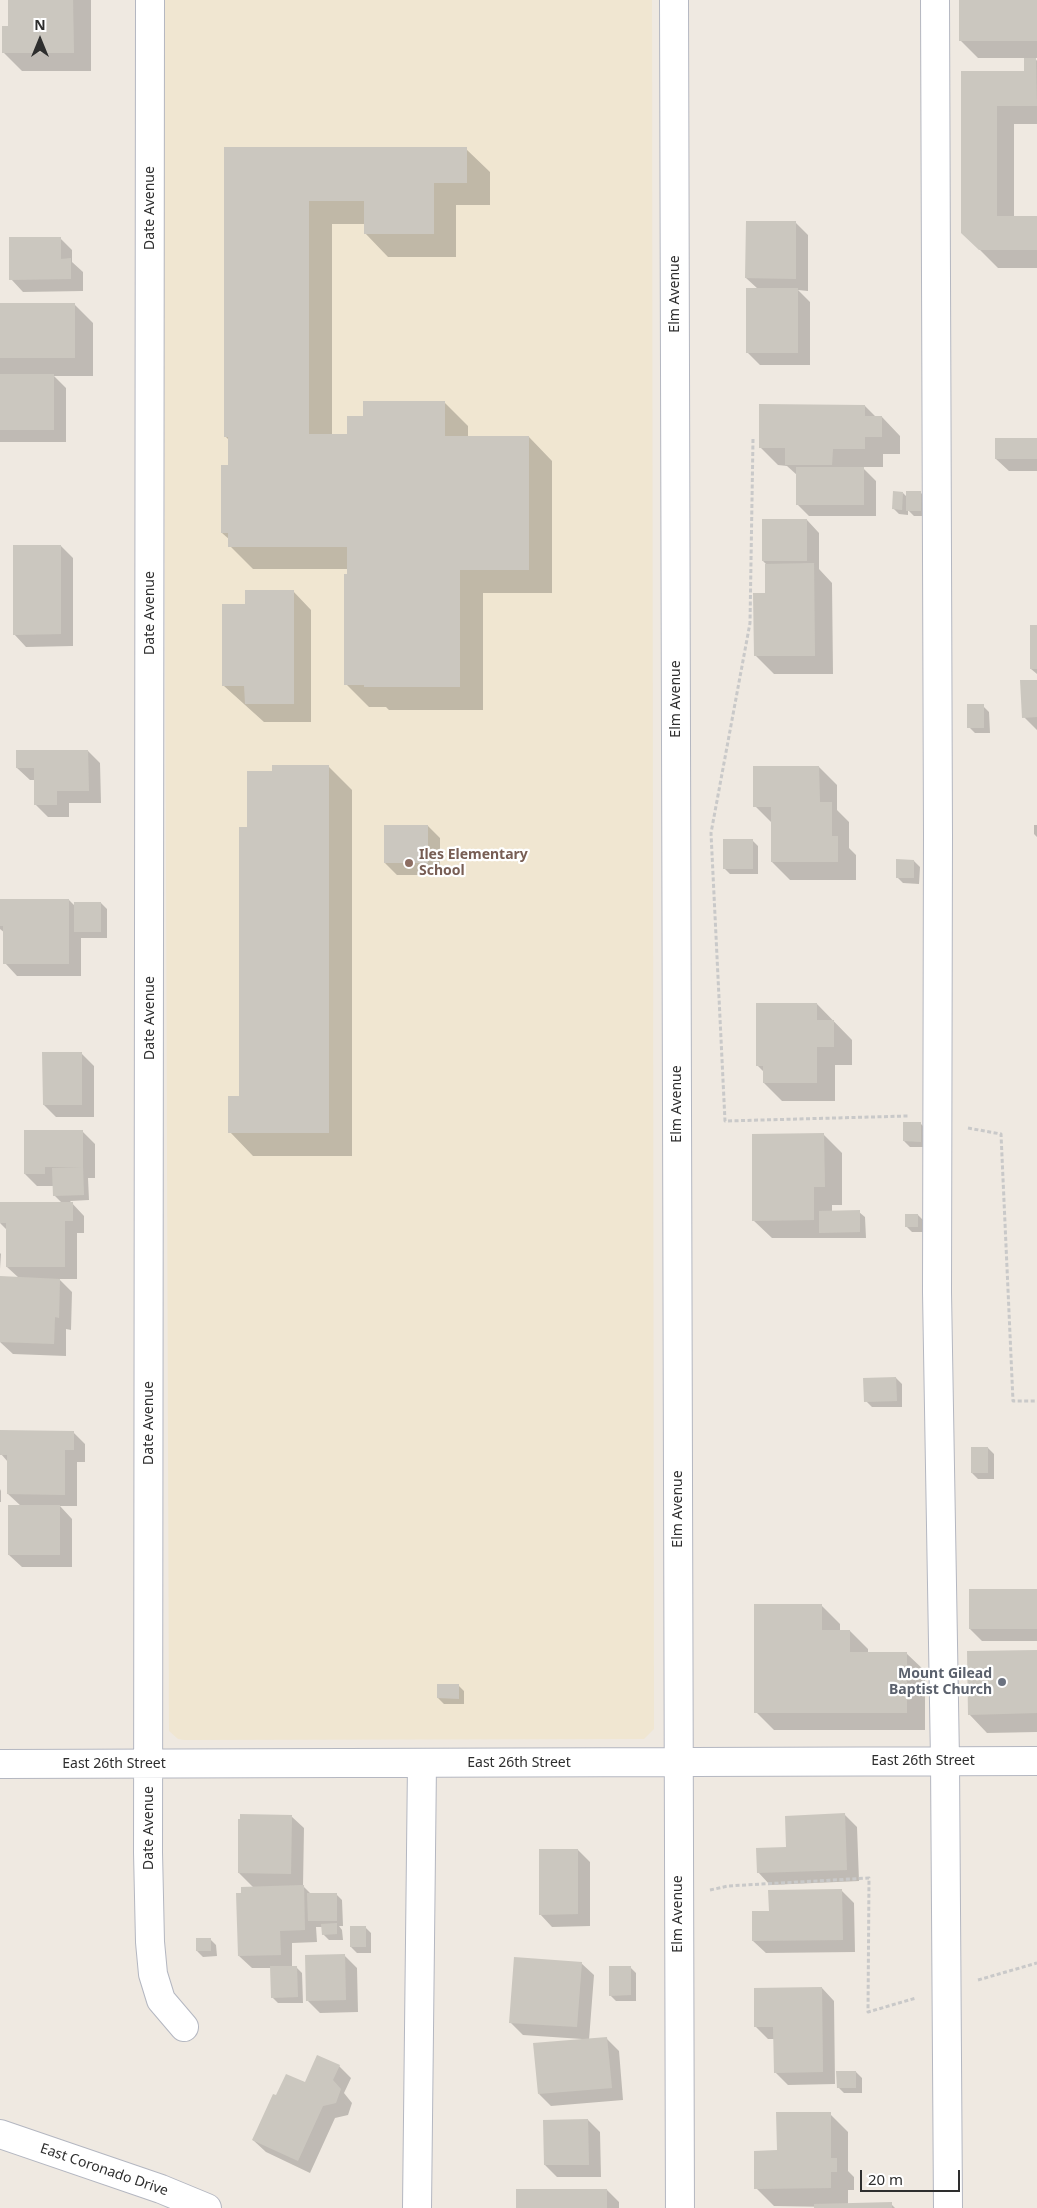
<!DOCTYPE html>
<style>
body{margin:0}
#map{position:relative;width:1037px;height:2208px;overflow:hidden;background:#efe9e1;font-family:"Noto Sans",sans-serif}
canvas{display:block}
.north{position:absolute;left:15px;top:15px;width:50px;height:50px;-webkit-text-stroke:4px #fff;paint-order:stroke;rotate:0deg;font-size:14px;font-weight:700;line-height:20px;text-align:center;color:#2e2e2e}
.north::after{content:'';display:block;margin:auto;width:18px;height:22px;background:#2e2e2e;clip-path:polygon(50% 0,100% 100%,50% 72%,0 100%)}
.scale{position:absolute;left:860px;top:2170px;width:100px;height:22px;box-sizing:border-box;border:2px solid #2e2e2e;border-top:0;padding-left:6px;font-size:15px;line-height:18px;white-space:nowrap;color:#2e2e2e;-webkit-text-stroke:4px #fff;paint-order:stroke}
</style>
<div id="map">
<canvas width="1037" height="2208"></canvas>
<div class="north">N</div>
<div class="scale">20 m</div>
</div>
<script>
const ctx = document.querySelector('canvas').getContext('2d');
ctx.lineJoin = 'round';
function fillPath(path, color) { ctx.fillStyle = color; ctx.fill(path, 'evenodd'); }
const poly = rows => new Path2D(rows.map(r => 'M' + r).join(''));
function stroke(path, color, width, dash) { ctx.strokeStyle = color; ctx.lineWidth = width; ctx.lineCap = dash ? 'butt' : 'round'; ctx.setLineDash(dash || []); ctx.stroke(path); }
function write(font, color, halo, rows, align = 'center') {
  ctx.font = font + ' "Noto Sans",sans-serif'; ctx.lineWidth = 4.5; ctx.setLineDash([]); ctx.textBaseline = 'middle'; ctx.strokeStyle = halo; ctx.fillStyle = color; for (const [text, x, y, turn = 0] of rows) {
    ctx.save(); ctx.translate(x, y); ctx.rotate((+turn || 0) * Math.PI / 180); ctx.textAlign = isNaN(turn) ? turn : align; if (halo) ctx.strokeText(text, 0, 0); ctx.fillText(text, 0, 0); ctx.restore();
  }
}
fillPath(poly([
 [163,0,652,0,654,1729,644,1739,184,1740,178,1739,169,1731]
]), '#f0e6d1');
fillPath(poly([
 [9,0,91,0,91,71,22,71,4,53,9,28],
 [960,0,1037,0,1037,58,1035,58,1037,61,1037,124,1014,124,1014,217,1037,217,1037,268,998,268,962,232,962,72,1025,72,1025,58,978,58,960,40],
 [225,149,466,149,490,172,490,205,456,205,456,257,388,257,365,233,365,224,332,224,332,435,348,435,365,417,445,403,468,426,468,437,529,437,552,461,552,593,483,593,483,710,389,710,386,707,369,707,346,684,348,569,253,569,230,546,230,540,222,533,230,466,230,441,225,436],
 [796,223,808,235,808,291,798,290,810,302,810,365,760,365,747,352,758,289,746,278],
 [60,238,72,250,72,262,83,272,83,291,23,292,11,279],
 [74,304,93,323,93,376,54,376,66,388,66,442,0,442,0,305],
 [865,406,876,417,882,417,900,436,900,454,883,454,883,467,862,467,876,481,876,516,809,516,797,504,797,475,787,466,778,465,760,447],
 [1037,439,1037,471,1009,471,996,459],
 [903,493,908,498,921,493,927,499,927,516,914,516,908,510,908,515,899,514,893,508],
 [807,520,819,533,819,569,832,583,833,674,774,674,756,656,766,595,766,564,763,561],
 [61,546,73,558,73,646,26,647,14,634],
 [293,591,311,610,311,722,264,722,224,686,246,605],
 [1037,626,1037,674,1031,669],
 [1037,681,1037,730,1024,717],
 [983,706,989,712,990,733,975,733,969,727],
 [88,751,100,763,101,803,69,803,69,817,48,817,35,804,35,780,30,780,17,768],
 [328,766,352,790,352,1156,253,1156,230,1132,240,1098,248,828,274,772],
 [819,767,837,785,837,810,849,822,849,848,856,855,856,880,790,880,772,862,772,823,755,806],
 [1034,825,1037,825,1037,837,1034,834],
 [428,826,440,838,440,875,397,875,385,863],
 [752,840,758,846,758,874,730,874,724,868],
 [914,861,920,867,919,884,903,883,897,877],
 [0,900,69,900,75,906,101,903,107,909,107,938,81,938,81,976,17,976,5,963,5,933,0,929],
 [817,1004,852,1040,852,1065,835,1065,835,1101,782,1101,764,1083,764,1072,757,1065],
 [82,1054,94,1066,94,1117,56,1117,44,1105],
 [921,1124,927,1130,927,1147,910,1147,904,1141],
 [82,1131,95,1144,95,1178,88,1178,89,1200,70,1201,84,1216,84,1233,77,1233,77,1279,59,1279,72,1292,71,1330,66,1329,66,1356,13,1354,0,1342,0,1289,19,1278,7,1267,7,1230,0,1223,0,1204,62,1203,54,1195,54,1186,37,1186,25,1174],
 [824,1135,842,1153,842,1205,832,1205,832,1212,859,1212,865,1217,866,1238,772,1238,753,1220],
 [918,1215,924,1221,924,1232,912,1232,906,1226],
 [0,1253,1,1254,0,1269],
 [896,1378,902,1384,902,1407,872,1407,866,1401],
 [73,1432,85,1444,85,1462,77,1462,77,1506,60,1506,72,1519,72,1567,22,1567,9,1555,21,1506,8,1494,8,1462,1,1454],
 [988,1448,994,1454,994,1479,978,1479,972,1473],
 [0,1489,1,1491,1,1502,0,1502],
 [1037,1590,1037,1641,982,1641,970,1629],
 [822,1606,840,1624,840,1631,850,1631,868,1649,868,1653,906,1653,925,1671,925,1730,774,1730,756,1712],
 [1037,1651,1037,1732,987,1733,969,1714],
 [458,1685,464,1691,464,1704,444,1704,438,1698],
 [844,1814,857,1827,859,1881,770,1885,758,1872,787,1848],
 [291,1816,304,1828,303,1886,311,1894,336,1894,342,1900,343,1926,339,1926,342,1930,343,1940,329,1940,323,1934,323,1927,316,1927,317,1942,292,1943,292,1967,296,1967,302,1973,303,2003,278,2003,272,1997,271,1968,252,1968,239,1956,242,1894,254,1888,239,1873],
 [578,1850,590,1862,590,1926,552,1927,540,1914],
 [842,1891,854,1903,855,1952,766,1953,753,1941],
 [365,1927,371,1933,371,1953,357,1953,351,1947],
 [210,1939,216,1945,217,1956,203,1957,197,1951],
 [344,1955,357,1968,358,2012,320,2013,307,2000],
 [581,1963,594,1975,589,2040,606,2038,619,2051,623,2100,551,2106,539,2094,582,2039,523,2035,511,2023],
 [630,1967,636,1973,636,2001,616,2001,610,1995],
 [822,1988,834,2001,835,2084,788,2085,775,2072,775,2039,768,2039,756,2027],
 [339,2066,351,2078,344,2093,352,2103,348,2115,335,2118,310,2173,266,2152,253,2140,277,2097],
 [856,2072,862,2078,862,2093,844,2093,838,2087],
 [830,2114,848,2132,848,2171,854,2177,854,2190,848,2190,848,2205,891,2204,895,2208,774,2206,756,2188,778,2151],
 [588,2120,600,2132,601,2177,557,2177,545,2165],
 [607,2190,619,2202,619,2208,518,2208]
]), '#0003');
fillPath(poly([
 [8,0,73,0,74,53,2,53,2,26,8,26],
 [959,0,1037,0,1037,41,959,41],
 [1024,58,1036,58,1037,106,997,106,997,216,1037,216,1037,250,979,250,961,233,961,71,1024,71],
 [224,147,467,147,467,183,434,183,434,234,364,234,364,201,309,201,309,434,347,434,347,416,363,416,363,401,445,401,445,436,529,436,529,570,460,570,460,687,364,687,364,685,344,685,344,574,347,574,347,547,228,547,228,533,221,533,221,465,228,465,228,437,224,437],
 [746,221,796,221,796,279,745,278],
 [9,237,61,237,61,259,71,258,71,279,9,280],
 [746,288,798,288,798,353,746,353],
 [0,303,75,303,75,358,0,358],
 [0,374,54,374,54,430,0,430],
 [759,404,865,405,865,416,882,416,882,437,865,437,865,449,833,449,832,465,785,465,785,448,759,448],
 [995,438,1037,438,1037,459,995,459],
 [796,467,864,467,864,505,796,505],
 [893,491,903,492,902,510,892,509],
 [906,491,921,491,921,511,906,511],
 [762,519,807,519,807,561,762,561],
 [13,545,61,545,61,634,13,635],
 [814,563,815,656,754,656,753,593,765,593,765,564],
 [245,590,294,590,294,704,245,704,244,686,222,686,222,604,245,604],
 [1030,625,1037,625,1037,669,1030,669],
 [1020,680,1037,680,1037,717,1022,718],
 [967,704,984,704,984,728,967,728],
 [16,750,88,750,89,791,57,791,57,805,34,805,34,768,16,768],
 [272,765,329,765,329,1133,228,1133,228,1096,239,1096,239,827,247,827,247,771,272,771],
 [753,766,819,766,820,802,832,802,832,836,838,836,838,862,771,862,771,807,753,807],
 [384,825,428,825,428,863,384,863],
 [723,839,753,839,753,869,723,869],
 [896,859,914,860,914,878,896,878],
 [0,899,69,899,69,964,3,964,3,926,0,926],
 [74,902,101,902,101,932,74,932],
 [756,1003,817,1003,817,1020,834,1020,834,1047,817,1047,817,1083,763,1083,763,1066,756,1066],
 [42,1052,82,1052,82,1105,43,1105],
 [903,1122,921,1122,921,1142,903,1141],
 [24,1130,83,1130,83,1167,45,1167,45,1174,24,1174],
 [824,1133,825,1187,814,1187,814,1220,752,1221,752,1134],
 [83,1167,84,1195,53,1196,52,1168],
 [0,1202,73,1202,73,1221,65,1221,65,1267,6,1267,6,1223,0,1223],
 [860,1210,860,1232,819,1233,819,1211],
 [905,1214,918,1214,918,1227,905,1227],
 [0,1276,60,1279,59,1318,55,1317,54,1344,0,1342],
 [896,1377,897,1401,864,1402,863,1378],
 [0,1430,74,1431,74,1450,65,1450,65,1495,7,1494,7,1455,0,1455],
 [971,1447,988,1447,988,1473,971,1473],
 [8,1505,60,1505,60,1555,8,1555],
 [969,1589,1037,1589,1037,1629,969,1629],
 [754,1604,822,1604,822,1630,850,1630,850,1652,907,1652,907,1713,754,1713],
 [1037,1650,1037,1713,968,1715,967,1651],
 [437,1684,459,1684,459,1699,437,1698],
 [845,1813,847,1870,757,1873,756,1848,786,1847,785,1816],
 [240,1814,292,1815,291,1874,238,1873,238,1819,240,1819],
 [539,1849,578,1849,578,1914,539,1915],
 [304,1885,305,1930,280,1931,281,1955,238,1956,236,1893,241,1893,241,1887],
 [842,1889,843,1940,752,1941,752,1911,769,1911,768,1890],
 [307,1893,337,1893,337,1921,308,1921],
 [337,1923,337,1934,322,1935,321,1924],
 [350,1926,366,1926,366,1947,350,1947],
 [196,1938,211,1938,211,1951,196,1951],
 [345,1954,346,2000,306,2001,305,1955],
 [514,1957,582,1962,577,2027,509,2023],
 [270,1966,297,1966,298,1997,271,1998],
 [609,1966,631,1966,631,1995,609,1996],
 [822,1987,823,2072,774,2073,773,2027,754,2027,754,1988],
 [607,2037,612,2088,538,2094,533,2043],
 [317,2055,340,2065,333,2080,341,2089,336,2103,323,2106,298,2161,252,2140,273,2094,276,2095,286,2074,305,2082],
 [836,2071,856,2071,856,2088,837,2088],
 [776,2112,831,2112,831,2158,837,2158,837,2172,831,2172,831,2188,754,2189,754,2151,777,2150],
 [588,2119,589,2165,544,2165,543,2120],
 [516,2189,607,2189,607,2208,516,2208],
 [892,2202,892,2208,814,2208,814,2204]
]), '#cbc7bf');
const minor = poly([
 [150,0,148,1852,150,1942,153,1974,161,2000,184,2027],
 [674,0,680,2208],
 [935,0,938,834,937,1292,945,1760,948,2208],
 [0,1764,1037,1761],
 [0,2134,161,2189,207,2208],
 [417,2208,422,1763]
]);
stroke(minor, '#b4b7c1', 30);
stroke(poly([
 [753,439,750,623,711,833,725,1121,908,1116],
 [968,1128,1001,1134,1013,1401,1037,1401],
 [710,1890,728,1886,869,1878,868,2012,916,1998],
 [978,1980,1037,1963]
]), '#c9c9c9', 3, [4, 2.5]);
stroke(minor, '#fff', 28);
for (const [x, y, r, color] of [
 [409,863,5,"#8d6e63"],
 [1002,1682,5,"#6b7280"]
]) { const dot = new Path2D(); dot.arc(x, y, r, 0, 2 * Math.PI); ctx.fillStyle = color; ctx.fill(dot); stroke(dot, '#fff', 2); }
write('14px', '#2e2e2e', '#fff', [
 ["Date Avenue",150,208,-90],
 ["Elm Avenue",675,294,-90],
 ["Date Avenue",150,613,-90],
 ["Elm Avenue",676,699,-90],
 ["Date Avenue",150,1018,-90],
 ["Elm Avenue",677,1104,-90],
 ["Date Avenue",149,1423,-90],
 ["Elm Avenue",678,1509,-90],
 ["East 26th Street",923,1761],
 ["East 26th Street",519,1763],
 ["East 26th Street",114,1764],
 ["Date Avenue",149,1828,-90],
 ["Elm Avenue",678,1914,-90],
 ["East Coronado Drive",104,2170,19]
]);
write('bold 14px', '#785e54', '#fff', [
 ["Iles Elementary",419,855],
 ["School",419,871]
], 'left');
write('bold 14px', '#5b616d', '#fff', [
 ["Mount Gilead",992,1674],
 ["Baptist Church",992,1690]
], 'right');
</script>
